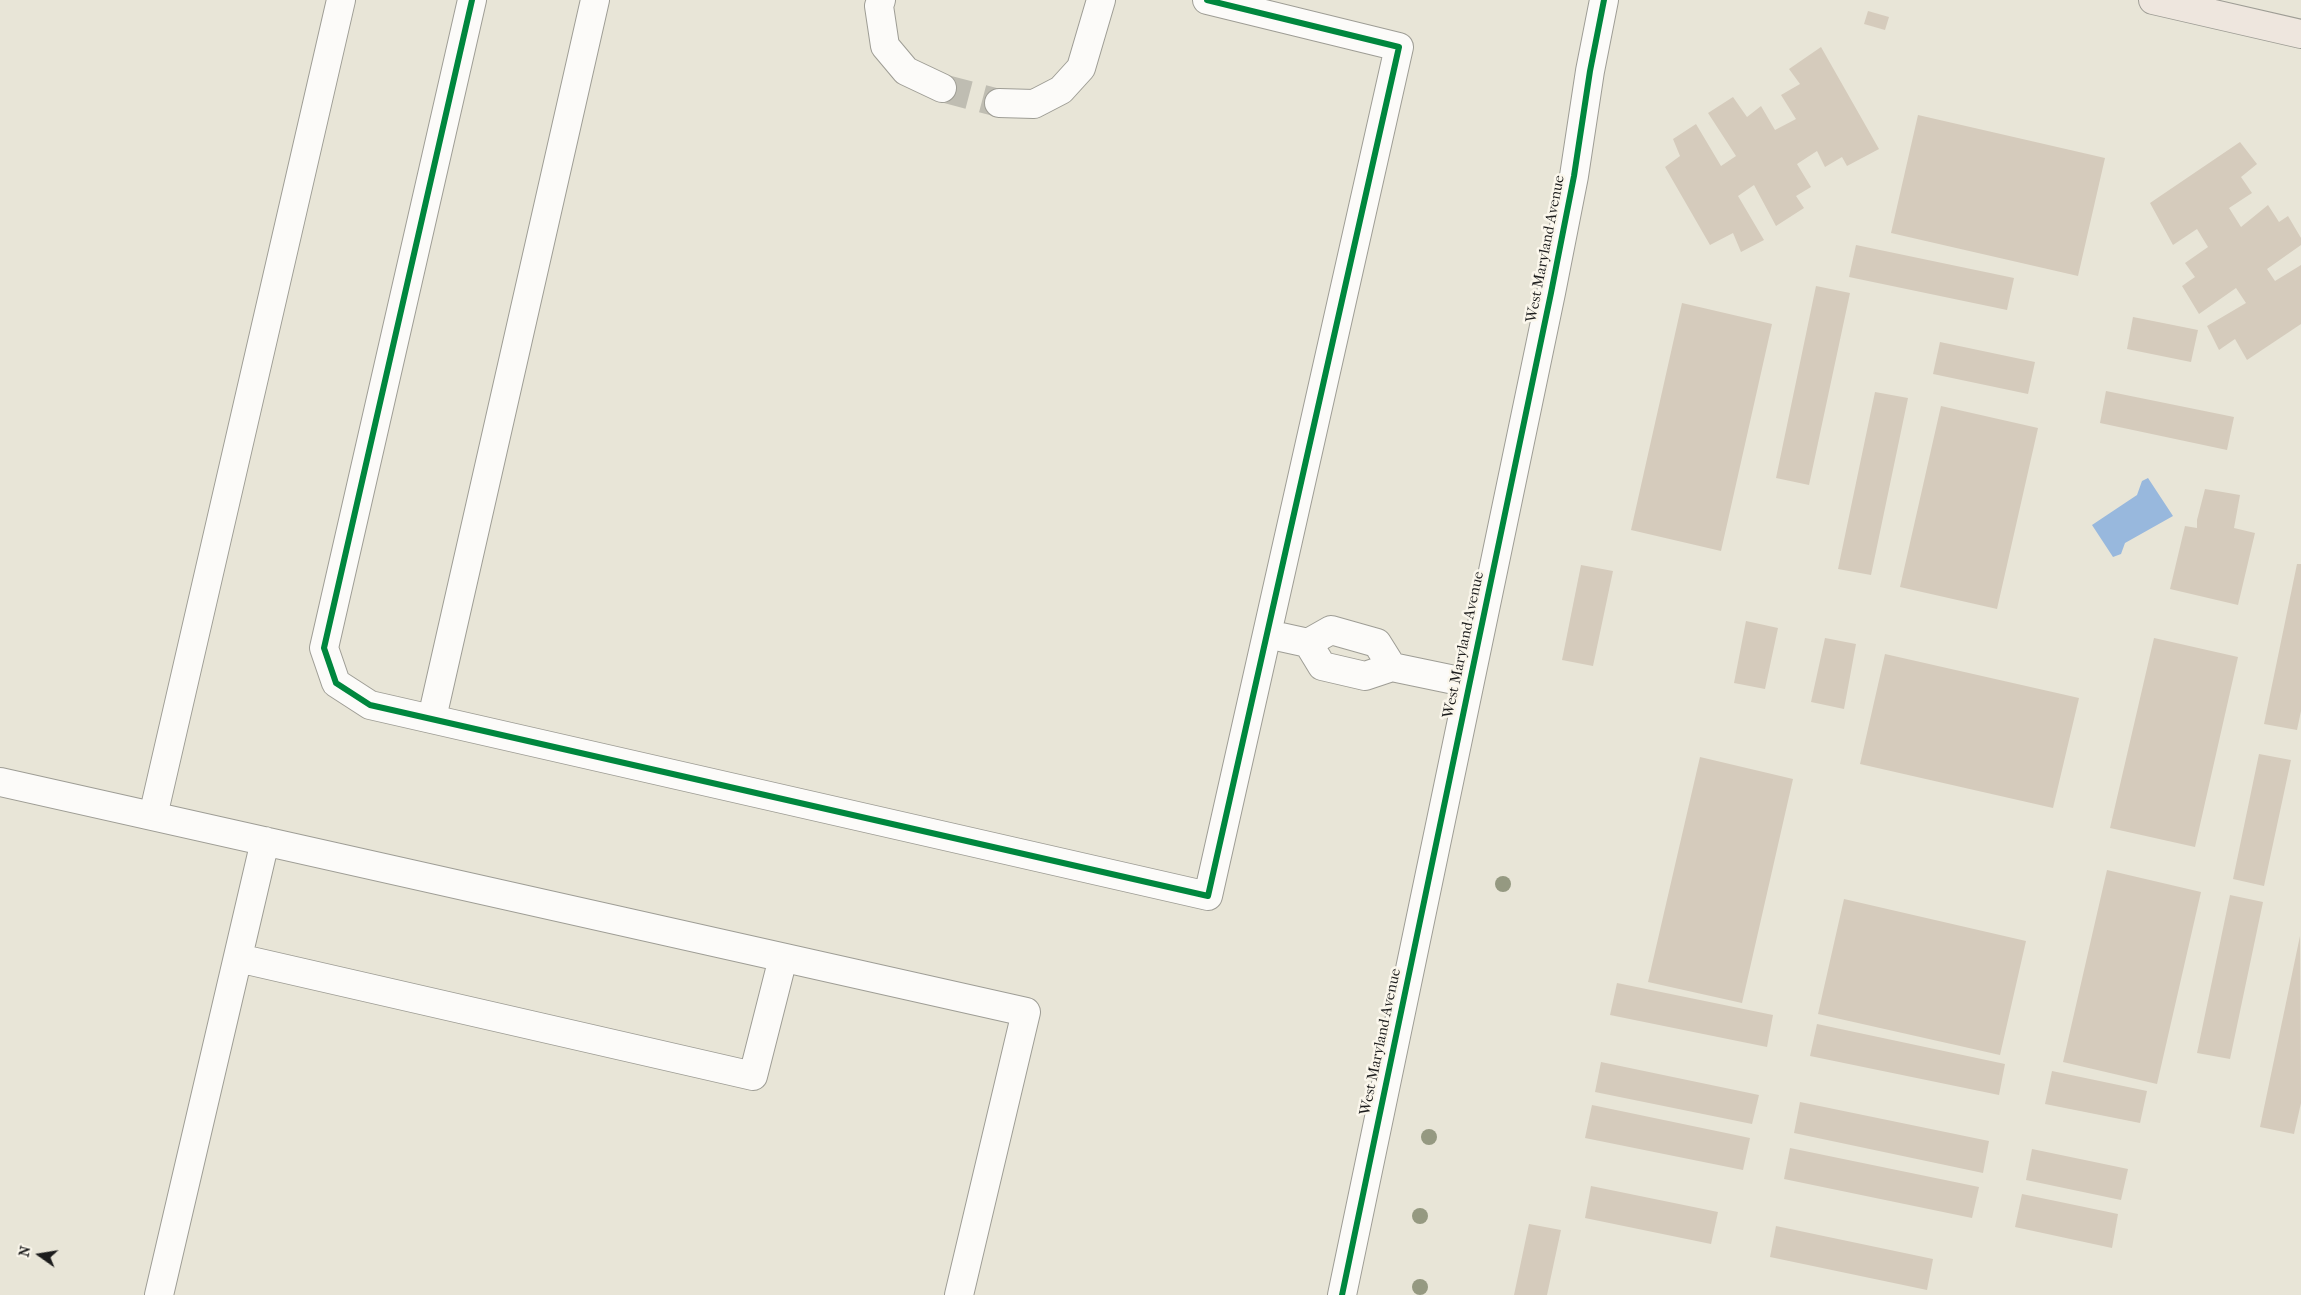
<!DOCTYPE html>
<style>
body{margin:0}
#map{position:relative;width:2301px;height:1295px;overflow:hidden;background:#e8e5d7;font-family:"IM FELL French Canon",serif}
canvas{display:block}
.north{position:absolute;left:15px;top:1230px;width:50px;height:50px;-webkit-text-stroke:4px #fbf7ec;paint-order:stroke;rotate:283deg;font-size:14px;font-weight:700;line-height:20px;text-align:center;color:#1c1c1c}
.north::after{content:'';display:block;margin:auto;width:18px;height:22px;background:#1c1c1c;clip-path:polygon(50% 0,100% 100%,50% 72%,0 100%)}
</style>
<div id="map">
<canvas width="2301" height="1295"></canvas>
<div class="north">N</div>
</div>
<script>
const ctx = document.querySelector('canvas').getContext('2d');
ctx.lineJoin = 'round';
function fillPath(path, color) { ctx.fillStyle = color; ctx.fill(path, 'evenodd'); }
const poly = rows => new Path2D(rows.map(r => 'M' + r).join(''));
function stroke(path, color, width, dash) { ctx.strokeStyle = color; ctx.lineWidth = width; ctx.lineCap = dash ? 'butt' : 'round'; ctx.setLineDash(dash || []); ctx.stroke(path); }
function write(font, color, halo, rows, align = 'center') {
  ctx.font = font + ' "IM FELL French Canon",serif'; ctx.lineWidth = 5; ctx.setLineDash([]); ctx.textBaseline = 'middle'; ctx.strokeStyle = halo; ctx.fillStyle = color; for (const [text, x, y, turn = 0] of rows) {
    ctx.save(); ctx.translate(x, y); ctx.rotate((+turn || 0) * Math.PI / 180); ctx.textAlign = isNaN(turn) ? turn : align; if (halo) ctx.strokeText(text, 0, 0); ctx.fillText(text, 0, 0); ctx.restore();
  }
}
fillPath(poly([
 [2148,478,2173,516,2125,543,2121,554,2113,557,2092,525,2137,495,2142,481]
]), '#98b8dd');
fillPath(poly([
 [1868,11,1889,17,1885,30,1864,24],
 [1821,47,1879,149,1847,166,1842,157,1825,167,1817,151,1797,164,1811,187,1796,196,1804,208,1776,226,1754,185,1738,196,1764,240,1741,252,1733,233,1710,245,1665,167,1680,156,1673,139,1696,124,1721,166,1736,156,1708,113,1733,97,1747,117,1761,106,1775,130,1796,119,1781,95,1800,84,1789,69],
 [1918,115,2105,158,2078,276,1891,233],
 [2240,142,2257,164,2241,177,2252,193,2229,208,2241,227,2268,205,2279,222,2288,216,2301,238,2301,245,2267,269,2275,281,2301,265,2301,324,2247,360,2235,339,2219,350,2207,326,2246,303,2236,288,2199,314,2182,286,2195,277,2185,263,2208,247,2197,229,2173,245,2150,203],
 [1856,245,2014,278,2007,310,1849,277],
 [1816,286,1850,293,1809,485,1776,478],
 [1682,303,1772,324,1721,551,1631,530],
 [2133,317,2198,330,2191,362,2127,349],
 [1940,342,2035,362,2028,394,1933,374],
 [2106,391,2234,417,2227,450,2100,423],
 [1875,392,1908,398,1871,575,1838,569],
 [1941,406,2038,428,1997,609,1900,587],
 [2205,489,2240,495,2234,528,2255,533,2238,605,2170,589,2185,526,2197,528,2197,520],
 [2297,564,2301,564,2301,711,2297,730,2264,724],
 [1581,565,1613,571,1593,666,1562,660],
 [1746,621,1778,628,1765,689,1734,683],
 [1825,638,1856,644,1844,709,1811,702],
 [2154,638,2238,657,2195,847,2110,828],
 [1885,654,2079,698,2053,808,1860,764],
 [2259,754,2291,760,2264,886,2233,879],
 [1700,757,1793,779,1742,1003,1648,982],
 [2107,870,2201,892,2157,1084,2063,1062],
 [2230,895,2263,902,2230,1059,2197,1053],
 [1844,899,2026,941,2000,1055,1818,1014],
 [2300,936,2301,1103,2294,1134,2260,1127],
 [1617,983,1773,1015,1767,1047,1610,1015],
 [1817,1024,2005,1064,1999,1095,1810,1056],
 [1601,1062,1759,1095,1752,1124,1595,1092],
 [2052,1071,2147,1091,2140,1123,2045,1104],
 [1800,1102,1989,1141,1983,1173,1794,1133],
 [1592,1105,1750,1138,1743,1170,1585,1138],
 [1790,1148,1979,1187,1972,1218,1784,1179],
 [2032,1149,2128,1169,2121,1200,2026,1180],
 [1591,1186,1718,1212,1711,1244,1585,1218],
 [2022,1194,2118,1214,2112,1248,2015,1227],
 [1529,1224,1561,1230,1547,1295,1514,1295],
 [1776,1226,1933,1259,1927,1290,1770,1257]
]), '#d5cbbc');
stroke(poly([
 [942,88,999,103]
]), '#bfbdb2', 28, [28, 14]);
const minor = poly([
 [472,0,324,648,336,683,370,705,1208,896,1399,47,1207,0],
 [881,0,879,6,885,46,906,71,942,88],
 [999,103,1034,104,1061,90,1081,68,1101,0],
 [1267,634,1308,643,1331,630,1377,643,1392,667],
 [1308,643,1322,666,1365,676,1392,667,1469,683],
 [432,718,595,0],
 [0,782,1026,1012,959,1295],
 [153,816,341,0],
 [238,958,753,1076,783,958],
 [159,1295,265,841],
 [1342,1295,1551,293,1574,176,1590,71,1604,0]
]);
const major = poly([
 [2153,0,2301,34]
]);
stroke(minor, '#9e9d95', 30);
stroke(major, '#9e9d95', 30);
stroke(minor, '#fcfbf9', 28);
stroke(major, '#eee6de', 28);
stroke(poly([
 [472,0,324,648,336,683,370,705,1208,896,1399,47,1207,0],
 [1342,1295,1551,293,1574,176,1590,71,1604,0]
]), '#00873e', 6);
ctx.fillStyle = '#959981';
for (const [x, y] of [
 [1503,884],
 [1429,1137],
 [1420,1216],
 [1420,1287]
]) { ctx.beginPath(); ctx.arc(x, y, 8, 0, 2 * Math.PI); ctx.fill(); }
write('15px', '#1c1c1c', '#fbf7ec', [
 ["West Maryland Avenue",1546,249,-79],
 ["West Maryland Avenue",1464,645,-78],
 ["West Maryland Avenue",1381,1042,-78]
]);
</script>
